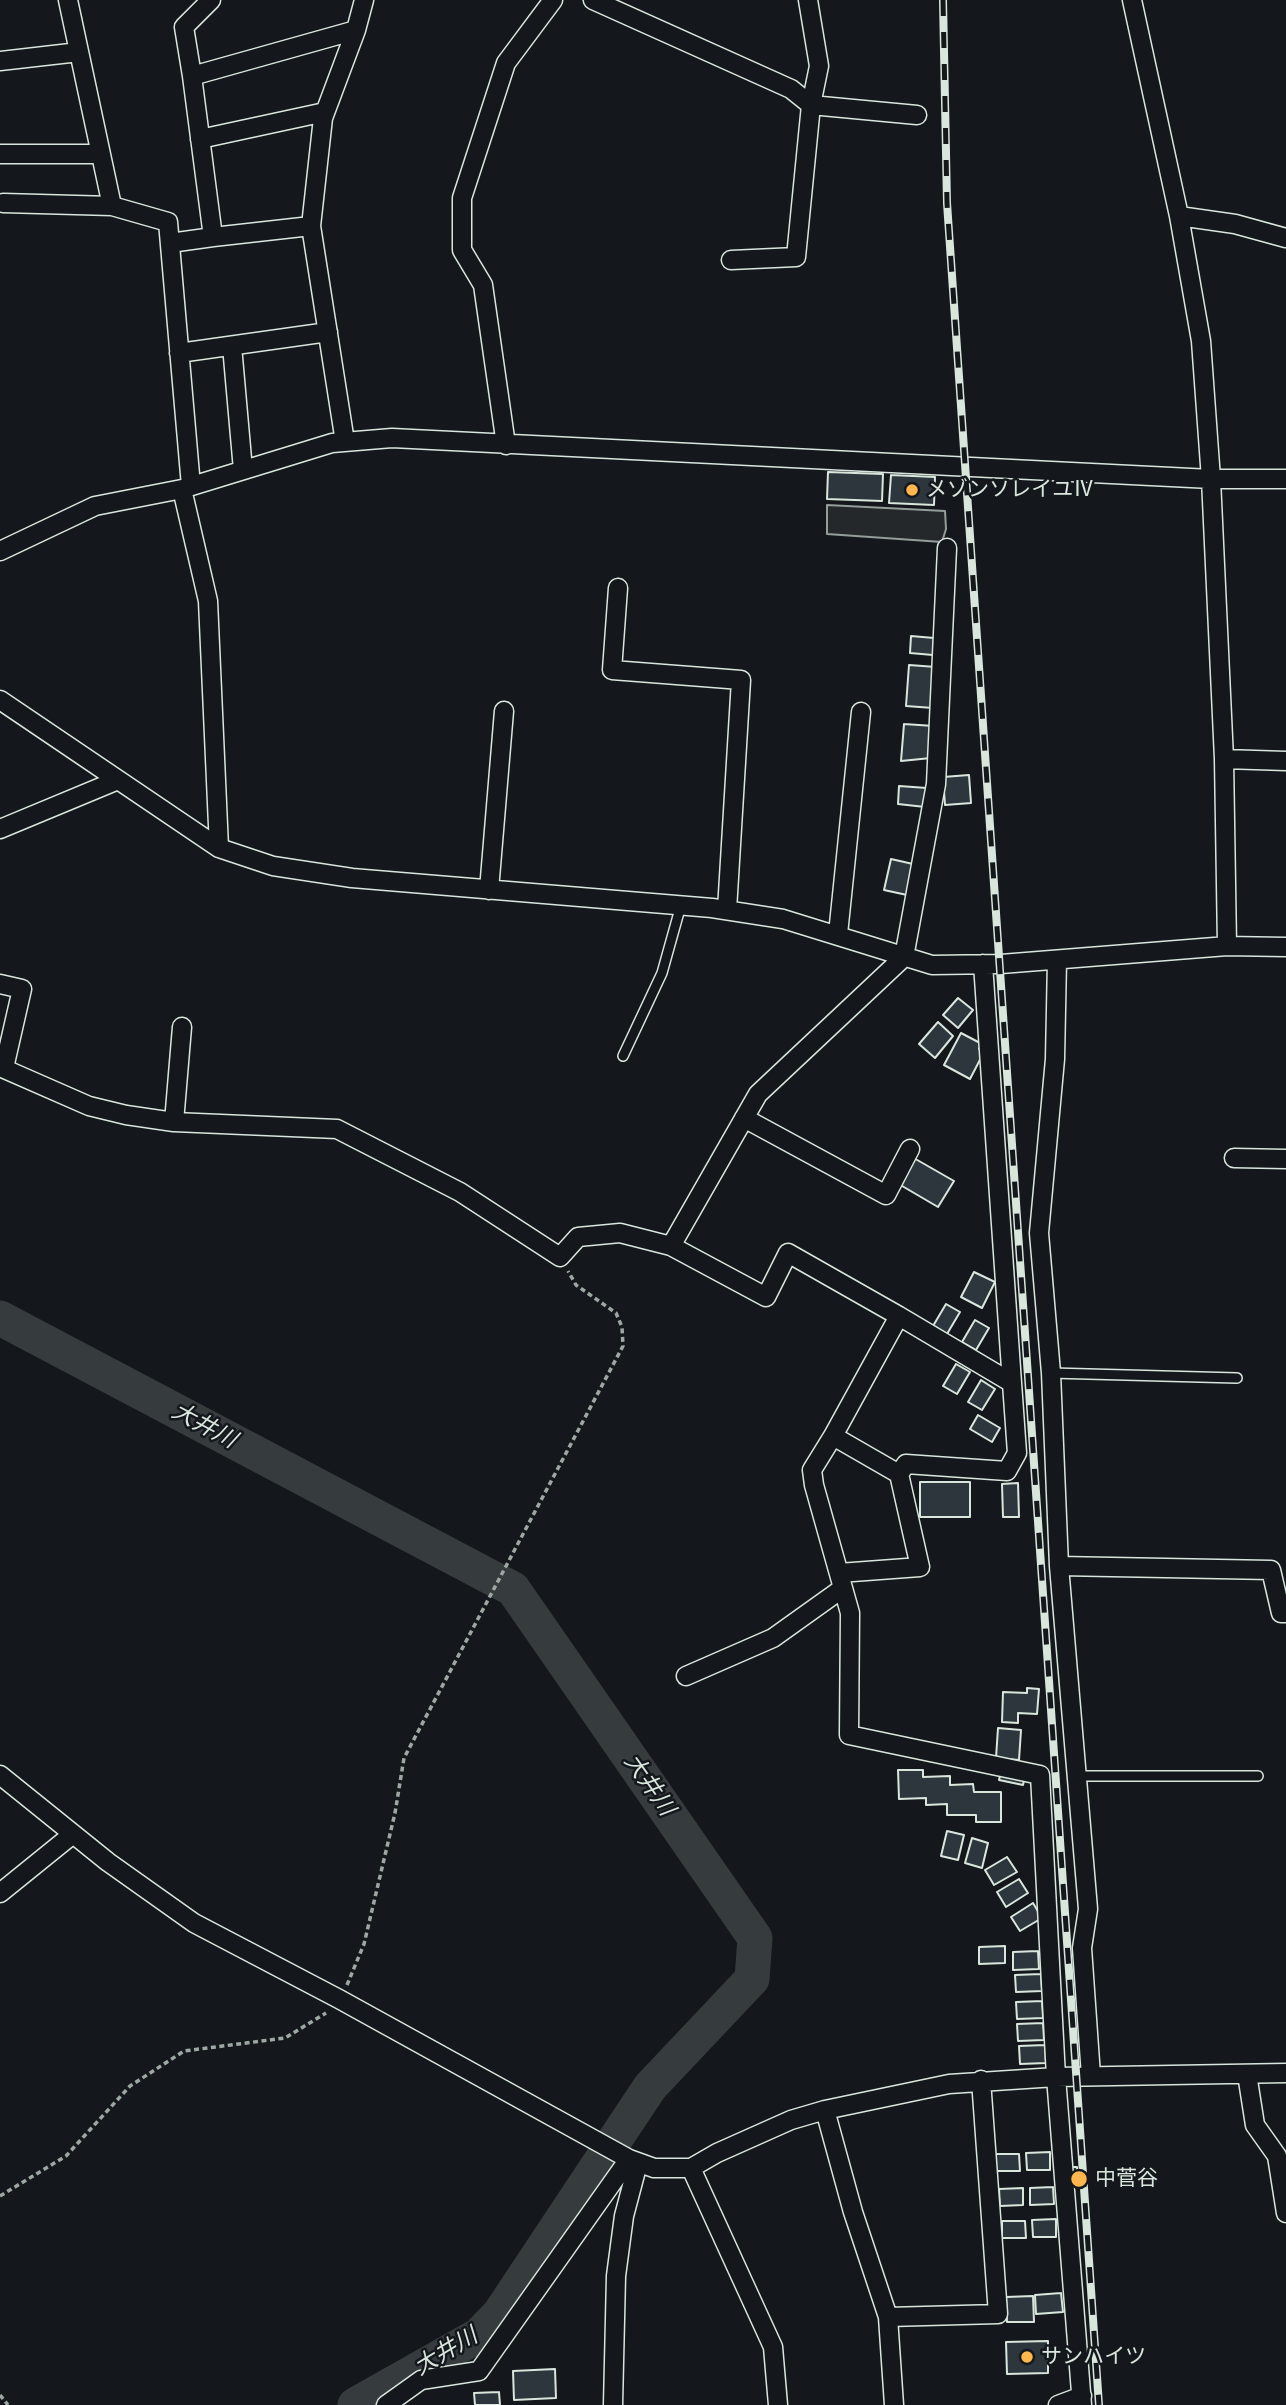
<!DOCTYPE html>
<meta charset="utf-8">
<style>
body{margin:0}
canvas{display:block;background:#14181c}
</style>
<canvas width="1286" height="2405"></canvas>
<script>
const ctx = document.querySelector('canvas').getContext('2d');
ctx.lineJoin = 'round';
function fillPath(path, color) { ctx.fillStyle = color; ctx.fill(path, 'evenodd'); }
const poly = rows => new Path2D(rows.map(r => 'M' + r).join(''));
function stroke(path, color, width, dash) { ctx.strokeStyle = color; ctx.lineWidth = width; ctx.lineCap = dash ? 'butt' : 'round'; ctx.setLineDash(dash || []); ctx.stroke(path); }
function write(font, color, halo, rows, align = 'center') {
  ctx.font = font + ' "Open Sans","Noto Sans JP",sans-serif'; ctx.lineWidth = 5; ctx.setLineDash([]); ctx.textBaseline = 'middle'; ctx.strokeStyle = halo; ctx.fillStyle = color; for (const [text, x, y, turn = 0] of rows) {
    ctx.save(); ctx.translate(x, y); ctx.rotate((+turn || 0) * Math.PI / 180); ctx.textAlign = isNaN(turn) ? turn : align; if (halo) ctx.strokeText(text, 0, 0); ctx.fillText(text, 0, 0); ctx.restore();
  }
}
const parking = poly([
 [827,505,945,511,946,529,942,542,827,534,827,505]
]);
fillPath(parking, '#24282b');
stroke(parking, '#939e99', 2);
stroke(poly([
 [0,1318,513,1589,755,1938,752,1979,650,2087,500,2313,479,2335,355,2405]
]), '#363b3e', 35);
const building = poly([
 [828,472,883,474,882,501,827,499,828,472],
 [891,475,935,477,934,505,889,503,891,475],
 [911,636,934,638,933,655,910,653,911,636],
 [909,665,936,667,933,708,906,706,909,665],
 [904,724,934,726,931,758,901,761,904,724],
 [969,775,971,803,945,805,943,777,969,775],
 [899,786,927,788,925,807,898,804,899,786],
 [891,859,913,864,907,895,884,890,891,859],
 [958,998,973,1010,958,1028,943,1015,958,998],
 [938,1022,953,1036,935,1058,919,1044,938,1022],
 [961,1033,982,1044,979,1049,984,1052,970,1079,944,1065,961,1033],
 [912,1157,954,1181,938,1207,897,1183,912,1157],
 [974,1272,995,1282,982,1308,961,1297,974,1272],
 [946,1304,960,1312,947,1334,933,1326,946,1304],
 [975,1320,989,1328,976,1350,962,1342,975,1320],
 [956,1364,970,1372,957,1394,943,1386,956,1364],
 [981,1380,995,1389,982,1410,968,1402,981,1380],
 [978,1415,1000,1428,992,1442,970,1429,978,1415],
 [920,1482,970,1482,970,1517,920,1517,920,1482],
 [1018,1483,1019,1517,1003,1517,1002,1484,1018,1483],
 [1027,1688,1039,1689,1037,1714,1018,1713,1018,1723,1002,1722,1003,1692,1027,1693,1027,1688],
 [998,1728,1021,1730,1019,1760,996,1758,998,1728],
 [898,1770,923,1770,923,1777,950,1776,950,1785,973,1784,974,1792,1001,1792,1001,1822,976,1822,976,1815,947,1815,947,1804,926,1805,926,1798,899,1799,898,1770],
 [1001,1771,1025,1776,1023,1785,999,1780,1001,1771],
 [947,1831,964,1835,958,1860,941,1856,947,1831],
 [972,1838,988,1843,982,1868,965,1863,972,1838],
 [1007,1857,1017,1872,994,1885,985,1870,1007,1857],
 [1019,1879,1028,1893,1006,1907,997,1892,1019,1879],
 [1033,1903,1042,1918,1020,1931,1011,1917,1033,1903],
 [1005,1946,1005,1963,979,1964,979,1947,1005,1946],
 [1038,1951,1039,1969,1013,1970,1013,1952,1038,1951],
 [1041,1974,1042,1991,1016,1992,1015,1975,1041,1974],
 [1042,2001,1043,2018,1017,2019,1016,2002,1042,2001],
 [1043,2023,1044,2040,1018,2041,1017,2024,1043,2023],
 [1045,2045,1046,2063,1020,2064,1019,2046,1045,2045],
 [1050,2152,1050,2170,1027,2170,1026,2153,1050,2152],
 [996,2154,1019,2154,1020,2171,996,2171,996,2154],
 [1069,2167,1077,2167,1077,2185,1070,2185,1069,2167],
 [1053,2187,1054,2204,1030,2205,1030,2188,1053,2187],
 [1023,2188,1023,2205,1000,2206,999,2189,1023,2188],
 [1056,2219,1056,2237,1033,2237,1032,2220,1056,2219],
 [1002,2221,1025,2221,1026,2238,1002,2238,1002,2221],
 [1061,2293,1063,2312,1036,2314,1035,2295,1061,2293],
 [1033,2296,1034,2322,1007,2322,1006,2297,1033,2296],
 [1048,2341,1048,2373,1007,2374,1006,2342,1048,2341],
 [555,2369,556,2398,514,2400,513,2371,555,2369],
 [499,2392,500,2405,475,2405,474,2393,499,2392]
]);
fillPath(building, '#2c363c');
stroke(building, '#d8e6dc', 2);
const lane = poly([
 [623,1056,662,973,681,905],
 [1051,1373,1237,1378],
 [1079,1776,1258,1776]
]);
const street = poly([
 [68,0,112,206],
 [211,0,184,27,192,76,356,30,364,0],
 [593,0,791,89,811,105,917,115],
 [1132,0,1179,216,1201,341,1211,479,1224,759,1227,946],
 [0,61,79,52],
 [192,76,213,237,311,226],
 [200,139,325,112],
 [0,154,100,154],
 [3,203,112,206,168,222,191,486],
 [1179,216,1235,224,1286,238],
 [170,243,213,237],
 [731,260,796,257,811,105,819,66,808,0],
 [232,346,243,470],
 [179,353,328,332],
 [345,442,311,226,323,118,356,30],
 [506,445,483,285,462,250,462,198,506,63,553,0],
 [182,489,208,601,219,848],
 [0,551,95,506,182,489,332,443,392,438,1211,479,1286,479],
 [618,588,612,670,741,680,727,910],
 [0,700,219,848,273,866,352,878,712,908,783,919,932,965,1001,964,1227,946,1286,947],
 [1224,759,1286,761],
 [0,829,118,780],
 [489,890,504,711],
 [838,934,861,712],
 [1057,960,1055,1059,1039,1233,1051,1373,1059,1566,1088,1909,1082,1948,1091,2076],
 [983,964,1012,1383,1017,1453,1007,1471,906,1464,899,1474,833,1436,899,1316,1012,1383],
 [0,984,22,989,4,1068],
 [0,1067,89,1106,126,1115,174,1122,337,1129,460,1192,560,1257,578,1237,620,1233,671,1246,758,1094,904,957,936,784,947,548],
 [744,1118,886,1195,910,1149],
 [174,1122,182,1027],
 [1234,1158,1286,1159],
 [671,1246,766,1297,788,1253,899,1316],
 [833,1436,812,1470,814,1485,850,1613,849,1735,1040,1775,1056,2077,1082,2405],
 [1059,1566,1271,1570,1281,1613,1286,1613],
 [839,1573,920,1567,899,1474],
 [686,1676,773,1638,843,1588],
 [0,1775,108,1862,194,1923,339,1999,629,2159,654,2168,691,2168,717,2153,791,2120,825,2110,949,2084,1056,2077,1286,2073],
 [0,1893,73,1834],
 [1247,2074,1255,2125,1277,2156,1286,2213],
 [825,2110,853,2212,888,2317,894,2405],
 [691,2168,773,2347,778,2405],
 [888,2317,998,2314,981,2080],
 [386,2405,421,2380,479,2371,629,2159],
 [613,2405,616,2276,624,2216,638,2163],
 [1058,2405,1082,2396]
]);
stroke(lane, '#d8e6dc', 12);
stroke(street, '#d8e6dc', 21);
stroke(poly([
 [347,1985,364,1944,395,1813,404,1758,623,1346,622,1327,616,1313,576,1285,568,1271],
 [0,2196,66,2156,130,2086,184,2051,285,2038,326,2013],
 [0,2395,8,2405]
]), '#9da8a2', 3.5, [5, 3.5]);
stroke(lane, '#14181c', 9);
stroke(street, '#14181c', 18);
const rail = poly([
 [943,0,947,203,1099,2405]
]);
stroke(rail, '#d8e6dc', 8);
stroke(rail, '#14181c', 5, [16]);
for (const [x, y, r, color] of [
 [912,490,7,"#ffb74d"],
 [1079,2179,9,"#ffb74d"],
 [1027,2357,7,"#ffb74d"]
]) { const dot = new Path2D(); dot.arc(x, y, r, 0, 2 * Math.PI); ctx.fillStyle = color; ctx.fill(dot); stroke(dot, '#14181c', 2.5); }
write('21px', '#d8e6dc', '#14181c', [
 ["メゾンソレイユⅣ",926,490],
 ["中菅谷",1095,2179],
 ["サンハイツ",1041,2357]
], 'left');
write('italic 23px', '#d8e6dc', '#14181c', [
 ["大井川",204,1426,28],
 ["大井川",649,1785,55],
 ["大井川",446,2352,-31]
]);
</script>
